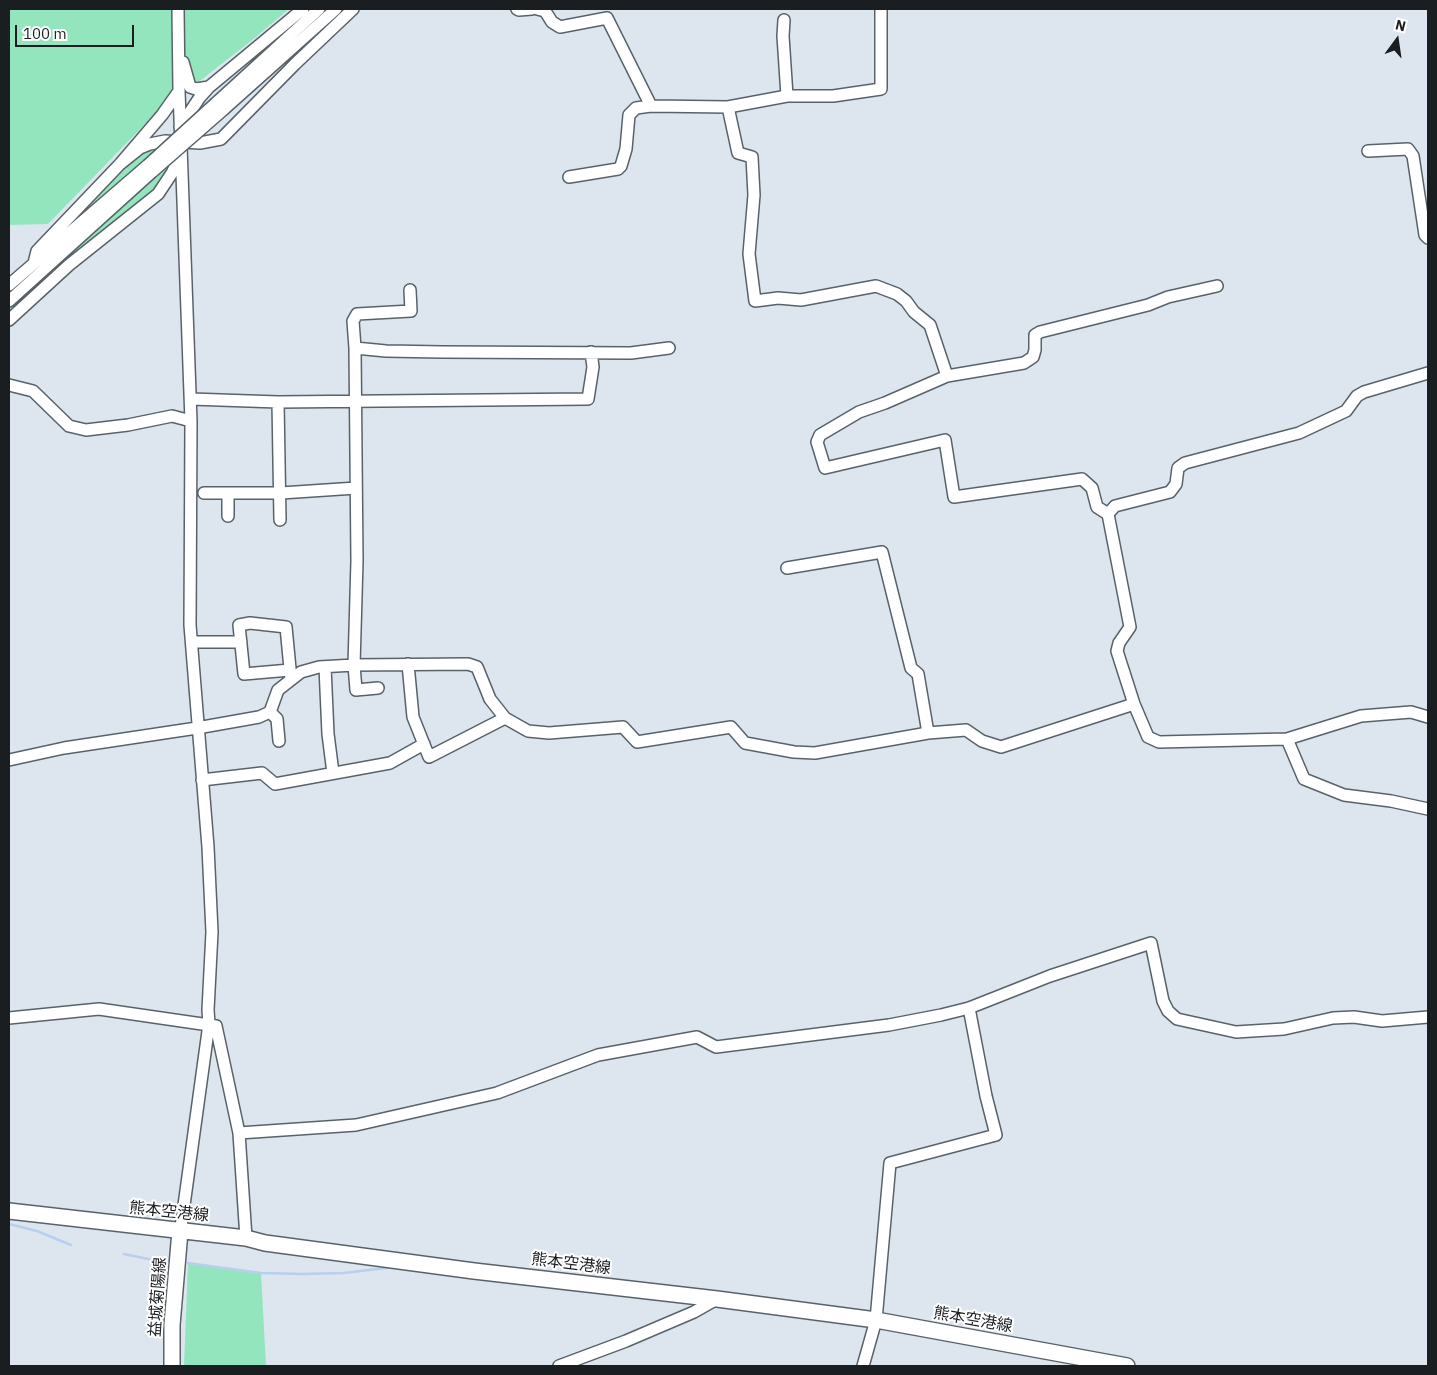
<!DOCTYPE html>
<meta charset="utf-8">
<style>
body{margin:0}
#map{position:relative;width:1437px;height:1375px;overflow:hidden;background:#dde6ef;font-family:"IBM Plex Sans",sans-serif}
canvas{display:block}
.frame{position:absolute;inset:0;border:10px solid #1b1e21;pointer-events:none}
.north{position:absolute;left:1372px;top:15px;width:50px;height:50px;-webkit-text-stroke:4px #fff;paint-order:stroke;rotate:14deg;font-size:14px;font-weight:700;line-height:20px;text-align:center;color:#1b1e21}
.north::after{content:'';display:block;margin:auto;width:18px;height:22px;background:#1b1e21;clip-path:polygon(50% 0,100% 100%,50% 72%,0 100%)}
.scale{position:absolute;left:15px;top:25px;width:119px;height:22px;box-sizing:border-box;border:2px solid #1b1e21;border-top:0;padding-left:6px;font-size:15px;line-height:18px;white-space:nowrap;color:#1b1e21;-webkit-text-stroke:4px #fff;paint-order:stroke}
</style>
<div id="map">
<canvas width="1437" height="1375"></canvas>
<div class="frame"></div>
<div class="north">N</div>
<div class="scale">100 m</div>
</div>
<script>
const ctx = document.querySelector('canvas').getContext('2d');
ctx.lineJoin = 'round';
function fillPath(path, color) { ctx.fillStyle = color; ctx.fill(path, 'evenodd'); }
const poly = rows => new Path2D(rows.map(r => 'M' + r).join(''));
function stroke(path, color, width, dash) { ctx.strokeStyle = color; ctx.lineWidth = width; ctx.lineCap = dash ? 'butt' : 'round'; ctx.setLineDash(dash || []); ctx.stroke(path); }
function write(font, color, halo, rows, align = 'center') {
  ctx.font = font + ' "IBM Plex Sans","Noto Sans JP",sans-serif'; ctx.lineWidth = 4; ctx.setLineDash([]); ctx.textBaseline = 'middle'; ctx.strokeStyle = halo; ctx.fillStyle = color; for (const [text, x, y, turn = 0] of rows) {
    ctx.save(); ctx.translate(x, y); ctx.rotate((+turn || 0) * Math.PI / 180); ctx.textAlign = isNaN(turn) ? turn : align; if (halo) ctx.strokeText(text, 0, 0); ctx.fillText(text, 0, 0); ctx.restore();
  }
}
fillPath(poly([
 [9,9,289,9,251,41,201,80,177,91,48,224,9,225],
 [162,144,120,182,61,234,141,152],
 [170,163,165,175,149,195,9,310,9,307],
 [188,1263,261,1273,266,1366,184,1366]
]), '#93e5be');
stroke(poly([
 [9,1224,37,1231,71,1245],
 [124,1254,168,1263],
 [188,1263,261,1273,302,1274,344,1273,394,1267]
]), '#bacef0', 2.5);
const minor = poly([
 [178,9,179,91,191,421,190,625,208,847,212,932,208,1010,209,1024,181,1227],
 [517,9,519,10,532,9],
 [537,9,545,11,552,22,560,27,607,18,651,106,728,107,787,96,833,96,881,89,881,9],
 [784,20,783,36,787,96],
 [183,62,190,87,196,89,209,87,303,9],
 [216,103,319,9],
 [728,107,738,153,752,157,754,195,749,254,755,301,778,298,801,300,876,286,897,294,906,301,914,312,930,325,947,376],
 [224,109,336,9],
 [180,127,200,97,209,87],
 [1368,151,1408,149,1413,156,1425,235,1428,238],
 [120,164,140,148,150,144,165,141,200,143,221,139,295,64,353,9],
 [569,177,618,169,621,166,626,149,629,115,636,108,651,106],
 [34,263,37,251,120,164,162,115,179,91],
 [9,285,148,165],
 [1217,286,1168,297,1148,305,1040,332,1035,335,1035,350,1033,357,1024,363,947,376,885,403,859,412,820,435,817,442,825,468,945,440,954,497,1082,479,1092,488,1097,507,1108,514,1130,627,1119,643,1117,651,1134,704,1148,737,1159,742,1287,739,1361,716,1411,712,1428,717],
 [9,301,153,171],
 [9,320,69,265,158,194,172,173,181,155],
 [355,348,386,351,442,352,631,353,669,348],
 [9,385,33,391,69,426,86,430,128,425,172,416,191,421],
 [191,399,278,402,588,399,593,367,591,352],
 [278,402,280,520],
 [204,493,281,493,356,488],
 [1108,514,1115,506,1170,492,1176,484,1178,468,1185,463,1299,433,1346,411,1357,396,1364,392,1428,373],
 [228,516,228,493],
 [787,568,882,552,911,668,918,674,928,733],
 [192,642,241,642],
 [408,664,413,717,429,757,505,718],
 [325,667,328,734,333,773],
 [290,670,244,674,239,625,250,623,286,627,291,679],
 [378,688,356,690,354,665,357,561,355,348,353,321,357,314,411,311,410,290],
 [270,712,277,719,279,741],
 [1287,739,1304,779,1344,795,1391,801,1428,809],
 [9,760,64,748,197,728,259,717,270,712,278,690,301,672,319,667,354,665,468,664,477,667,490,699,505,718,528,731,549,733,623,727,637,742,731,727,745,743,794,752,815,753,928,733,966,730,982,741,1001,747,1134,704],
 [202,780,262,773,275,784,390,763,424,744],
 [9,1018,99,1009,216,1026,239,1133,246,1238],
 [239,1133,356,1125,497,1093,598,1055,697,1037,716,1047,889,1025,941,1015,969,1008,1050,976,1151,943,1163,1001,1168,1011,1177,1019,1236,1032,1284,1029,1333,1018,1354,1017,1382,1021,1428,1017],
 [559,1366,626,1341,694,1312,717,1299],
 [863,1366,876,1320,890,1163,996,1135,986,1096,969,1008]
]);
const major = poly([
 [9,1211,246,1238,265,1243,474,1271,717,1299,876,1320,1127,1366],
 [172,1366,172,1325,180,1231]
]);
stroke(minor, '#596269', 14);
stroke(major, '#596269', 18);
stroke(minor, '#fff', 11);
stroke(major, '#fff', 15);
const minorBridge = poly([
 [148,165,216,103],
 [153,171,224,109]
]);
stroke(minorBridge, '#596269', 14, []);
stroke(minorBridge, '#fff', 11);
write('16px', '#1b1e21', '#fff', [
 ["熊本空港線",169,1212,6],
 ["熊本空港線",571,1264,7],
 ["益城菊陽線",158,1297,-86],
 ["熊本空港線",973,1320,10]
]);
</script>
